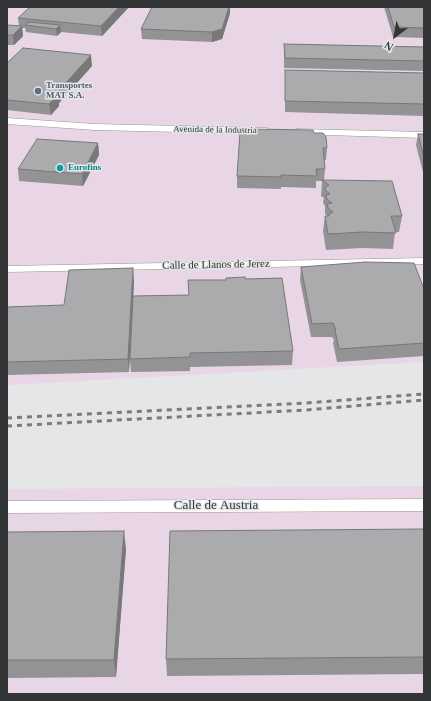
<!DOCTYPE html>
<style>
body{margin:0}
#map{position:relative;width:431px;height:701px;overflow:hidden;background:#e5e6e8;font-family:"Times New Roman",serif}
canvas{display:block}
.frame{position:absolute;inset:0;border:8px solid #343536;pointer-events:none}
.north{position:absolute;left:375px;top:16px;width:40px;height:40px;-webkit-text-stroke:3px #e5e6e8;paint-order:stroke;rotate:212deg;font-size:11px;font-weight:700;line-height:16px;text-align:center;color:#343536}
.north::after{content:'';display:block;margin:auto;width:14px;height:18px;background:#343536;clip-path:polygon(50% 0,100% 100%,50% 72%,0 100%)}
</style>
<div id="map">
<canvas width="431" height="701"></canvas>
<div class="frame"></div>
<div class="north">N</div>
</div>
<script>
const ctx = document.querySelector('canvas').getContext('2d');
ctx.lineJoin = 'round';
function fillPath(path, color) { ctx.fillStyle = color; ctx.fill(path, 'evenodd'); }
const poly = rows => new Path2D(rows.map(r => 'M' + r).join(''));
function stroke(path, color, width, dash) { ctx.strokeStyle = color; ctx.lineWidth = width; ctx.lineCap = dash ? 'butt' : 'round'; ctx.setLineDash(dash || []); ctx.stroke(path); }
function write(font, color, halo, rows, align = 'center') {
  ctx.font = font + ' "Times New Roman",serif'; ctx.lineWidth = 3; ctx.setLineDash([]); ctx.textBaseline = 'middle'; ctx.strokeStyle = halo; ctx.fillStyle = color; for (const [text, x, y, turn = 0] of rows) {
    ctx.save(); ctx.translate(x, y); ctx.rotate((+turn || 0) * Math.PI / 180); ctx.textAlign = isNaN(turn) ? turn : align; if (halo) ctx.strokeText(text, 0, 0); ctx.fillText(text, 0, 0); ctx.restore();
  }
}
fillPath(poly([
 [7,7,424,7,424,362,7,385],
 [424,486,424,694,7,694,7,489]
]), '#e8d6e7');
const street = poly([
 [7,118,95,124,267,128,272,131,267,134,95,130,7,124,7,118],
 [297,129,424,132,424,138,294,134,292,132,297,129],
 [424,258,424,264,7,272,7,266,424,258],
 [424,499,424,511,7,513,7,501,424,499]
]);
stroke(street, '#959698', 1);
fillPath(street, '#fff');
stroke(poly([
 [7,418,306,403,424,394],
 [7,426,306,410,424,400]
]), '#7a7b7c', 3, [5, 5]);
fillPath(poly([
 [129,7,102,36,61,32,57,36,26,32,25,28,22,28,23,36,14,45,7,45,7,25,19,26,18,18],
 [384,7,424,7,424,38,393,37],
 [230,13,222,39,212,42,142,39,141,29],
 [284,44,424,47,424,71,284,68],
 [7,63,92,66,59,103,59,106,51,115,7,110],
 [285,70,424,73,424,116,285,112],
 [314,133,327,148,326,160,324,160,325,169,324,180,402,216,399,232,395,232,393,249,362,248,326,250,323,231,325,216,326,216,327,215,325,214,325,206,324,205,323,202,324,198,321,196,322,181,316,181,316,188,281,187,281,189,237,188,237,176],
 [418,134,424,134,424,176,416,145],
 [98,143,99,155,83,186,19,181,18,169],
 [301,267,424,289,424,356,337,362,333,343,334,340,332,337,311,337,300,280],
 [245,279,293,351,292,365,190,367,190,371,131,372,130,359],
 [134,281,129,372,7,375,7,307,64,305],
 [424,529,424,674,167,676,166,659],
 [7,532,126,549,116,677,7,678]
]), '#939395');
fillPath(poly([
 [119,7,129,7,102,36,101,26],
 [229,7,230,7,230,13,222,39,212,42,212,32],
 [60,25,61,32,57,36,56,29],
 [22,26,23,36,14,45,13,35],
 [91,55,92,66,59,103,59,106,51,115,49,104,55,95],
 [98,143,99,155,83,186,82,174],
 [133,268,134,281,129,372,128,359],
 [124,531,126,549,116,677,114,660]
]), '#787879');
const building = poly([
 [30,7,119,7,101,26,18,18,30,7],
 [152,7,229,7,222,29,212,32,141,29,152,7],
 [388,7,424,7,424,28,394,27,388,7],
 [29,22,60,25,56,29,25,25,29,22],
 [7,25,22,26,13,35,7,35,7,25],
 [284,44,424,47,424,61,285,58,284,44],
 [23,48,91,55,55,95,58,95,49,104,7,100,7,63,23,48],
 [285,70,424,73,424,104,285,101,285,70],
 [250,129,313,130,314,133,323,133,326,137,327,148,323,148,325,169,316,169,317,176,281,175,281,177,237,176,240,132,250,132,250,129],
 [418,134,424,134,424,157,418,134],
 [37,139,98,143,82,174,18,169,37,139],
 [322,180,392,181,402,216,391,216,396,233,363,232,328,234,325,216,329,216,329,214,333,212,328,208,327,204,332,203,327,199,326,195,330,194,325,190,325,187,329,185,322,180],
 [365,262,414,263,424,289,424,343,339,349,335,330,336,330,333,323,312,324,301,267,365,262],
 [133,268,128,359,7,362,7,307,64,305,69,270,133,268],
 [245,277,245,279,282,278,293,351,190,353,190,357,130,359,133,296,189,295,188,280,226,280,226,278,245,277],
 [424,529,424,657,166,659,170,531,424,529],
 [124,531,114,660,7,660,7,532,124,531]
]);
fillPath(building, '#ababad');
stroke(building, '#787879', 1);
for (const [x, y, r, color] of [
 [38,91,4,"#5c6f8a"],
 [60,168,4,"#0f9aa8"]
]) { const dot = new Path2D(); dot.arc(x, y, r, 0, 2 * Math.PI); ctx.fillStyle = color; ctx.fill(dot); stroke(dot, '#e5e6e8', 1.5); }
write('bold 9px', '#4e5e75', '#e5e6e8', [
 ["Transportes",46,86],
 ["MAT S.A.",46,96]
], 'left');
write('9px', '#343536', '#e5e6e8', [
 ["Avenida de la Industria",215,130,1]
]);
write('bold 9px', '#0d838f', '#e5e6e8', [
 ["Eurofins",68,168]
], 'left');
write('11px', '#343536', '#e5e6e8', [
 ["Calle de Llanos de Jerez",216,265,-1]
]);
write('13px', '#343536', '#e5e6e8', [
 ["Calle de Austria",216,506]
]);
</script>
